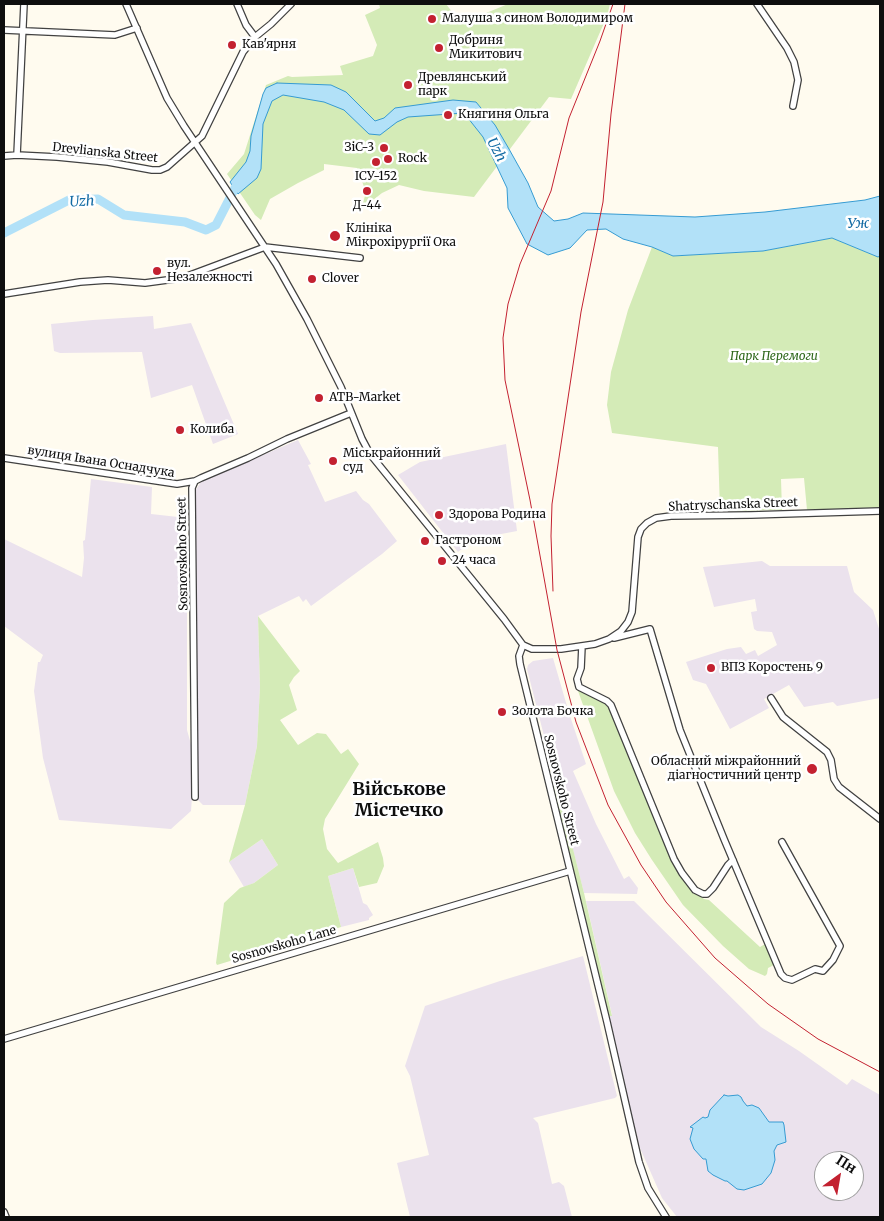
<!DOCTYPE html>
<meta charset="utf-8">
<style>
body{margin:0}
#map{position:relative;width:884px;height:1221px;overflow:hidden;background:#fffbef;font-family:Merriweather,serif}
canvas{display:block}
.frame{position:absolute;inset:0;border:5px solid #0e0e0e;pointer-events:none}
.north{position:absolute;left:814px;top:1151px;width:50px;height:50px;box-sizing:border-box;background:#fff;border:1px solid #9f9f9f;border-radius:50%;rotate:32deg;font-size:14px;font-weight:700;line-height:20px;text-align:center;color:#0e0e0e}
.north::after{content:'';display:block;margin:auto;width:18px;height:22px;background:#c32130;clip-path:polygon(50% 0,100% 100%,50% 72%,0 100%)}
</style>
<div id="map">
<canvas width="884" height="1221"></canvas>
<div class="frame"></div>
<div class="north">Пн</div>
</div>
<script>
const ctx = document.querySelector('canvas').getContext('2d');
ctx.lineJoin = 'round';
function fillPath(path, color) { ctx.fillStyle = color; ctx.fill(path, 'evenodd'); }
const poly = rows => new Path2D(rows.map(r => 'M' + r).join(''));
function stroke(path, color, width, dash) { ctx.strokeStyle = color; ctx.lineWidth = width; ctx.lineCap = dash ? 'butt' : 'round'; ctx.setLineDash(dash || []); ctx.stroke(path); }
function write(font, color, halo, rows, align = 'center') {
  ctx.font = font + ' Merriweather,serif'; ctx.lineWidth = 5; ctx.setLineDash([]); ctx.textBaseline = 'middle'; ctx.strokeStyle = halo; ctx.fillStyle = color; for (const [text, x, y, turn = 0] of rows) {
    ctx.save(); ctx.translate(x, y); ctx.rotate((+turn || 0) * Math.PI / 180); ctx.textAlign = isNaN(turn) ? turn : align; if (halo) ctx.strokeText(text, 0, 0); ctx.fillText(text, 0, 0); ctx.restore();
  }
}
fillPath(poly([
 [153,316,154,329,191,323,238,434,213,444,192,385,151,398,142,352,60,353,54,351,51,324,93,320],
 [298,440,311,464,308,465,325,502,356,491,363,500,369,504,397,541,382,554,311,606,306,599,303,602,299,596,258,616,260,687,257,746,245,805,203,805,198,800,195,491,201,482,209,478],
 [506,444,517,531,475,539,458,552,398,475,420,462],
 [91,479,152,487,151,514,187,518,187,730,192,748,192,797,191,811,171,829,59,820,43,758,34,691,38,662,40,662,43,655,4,626,4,539,82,577,84,558,83,541,85,540],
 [762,561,770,566,847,566,854,592,873,610,880,632,880,698,837,706,833,702,804,707,789,685,764,699,769,708,730,729,706,684,693,680,686,662,727,649,741,647,746,654,755,650,758,656,777,645,772,632,757,631,754,629,751,612,757,611,755,599,714,607,703,567],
 [553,658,569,713,586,764,573,771,596,824,624,879,629,876,638,888,637,894,584,893,527,669,528,665,533,661],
 [262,839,278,865,254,883,244,887,229,862],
 [353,868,363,903,367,905,373,915,369,918,369,920,341,927,328,876],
 [586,901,634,901,761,1027,799,1051,847,1085,852,1079,880,1095,880,1217,677,1217,662,1198,640,1148,622,1076,609,1016,612,1015],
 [824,1161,854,1161,854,1191,824,1191],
 [583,956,617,1096,615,1098,533,1118,538,1123,552,1184,559,1182,564,1186,572,1217,410,1217,397,1163,429,1155,410,1076,405,1066,425,1006,500,981]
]), '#ebe2ed');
fillPath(poly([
 [379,4,446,4,456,17,474,18,508,4,610,4,607,16,571,99,549,97,474,197,424,191,399,185,382,193,368,204,363,203,366,192,357,168,324,164,324,170,298,183,270,199,261,220,255,215,227,174,244,154,266,85,288,76,292,77,343,75,340,66,373,56,377,45,365,15,380,8],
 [832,238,878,257,880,256,880,508,807,510,804,478,781,479,782,510,720,511,718,447,612,433,607,405,611,372,628,310,652,247,673,256,763,251],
 [258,616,300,671,294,677,289,685,297,710,280,720,298,745,317,733,326,734,341,754,348,749,359,764,325,819,323,829,327,849,338,863,378,842,383,858,384,866,377,883,359,887,353,868,328,876,341,927,217,965,216,963,224,903,240,888,254,883,278,865,262,839,229,862,245,805,257,746,260,687],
 [578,691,582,691,605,703,609,708,674,862,691,887,704,899,709,900,760,947,765,944,774,965,768,968,767,974,765,976,749,969,723,946,683,905,652,860,635,833,614,791],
 [557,785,584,893,612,1016,609,1016,588,932,554,790,554,787]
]), '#d4ebb7');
const water = poly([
 [277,83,331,85,346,92,375,121,384,118,395,108,453,100,476,102,495,125,509,149,528,183,538,207,554,221,568,219,583,213,695,217,765,212,865,200,880,196,880,256,878,257,832,238,763,251,673,256,652,247,623,239,606,229,587,230,570,248,548,255,527,244,508,208,507,188,483,137,464,113,408,117,397,122,380,135,369,134,344,110,324,102,283,95,272,101,263,124,261,169,257,178,238,194,230,182,246,162,250,151,251,136,263,94,266,88,277,83],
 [724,1095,728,1096,738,1095,741,1097,743,1101,747,1106,752,1105,759,1108,769,1122,783,1122,784,1125,786,1142,777,1145,774,1151,775,1160,771,1173,762,1184,744,1190,737,1189,727,1181,725,1181,713,1175,708,1171,706,1159,703,1159,694,1149,690,1139,693,1128,690,1127,703,1117,705,1118,708,1117,710,1110,724,1095]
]);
fillPath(water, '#b2e1f8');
stroke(water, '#369bd2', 1);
stroke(poly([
 [4,233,69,200,98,199,124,215,185,222,206,230,216,225,236,186,242,180]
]), '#b2e1f8', 9);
const minor = poly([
 [126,4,167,98,184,126,276,264,307,319,341,387,362,439,370,454,504,619,523,645,532,649,561,649,595,644,609,639,621,631,628,622,632,612,638,537,641,529,647,523,656,518,671,516,751,515,880,511],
 [237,4,246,25,255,37],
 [757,4,787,48,794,62,798,80,793,106],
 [4,30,115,35,137,28],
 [17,155,24,4],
 [4,156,17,155,57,157,108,162,152,170,160,170,167,167,202,136,243,52,255,37,271,24,291,4],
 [4,294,80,282,108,280,145,283,182,278,265,247,360,258],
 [4,458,177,484,195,481],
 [614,638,650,629,680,730,724,839,781,974,785,978,792,980,815,969,823,971,833,960,840,946,782,842],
 [523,645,519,656,520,664,607,1022,639,1162,648,1188,666,1217],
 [582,646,581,668,577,679,579,687,607,701,611,705,674,859,682,873,695,890,703,894,707,894,713,888,728,865,733,860],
 [771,698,783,717,827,752,831,760,834,779,839,787,880,819],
 [195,797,192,488,195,481,201,478,248,458,287,439,351,413],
 [4,1039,570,871],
 [4,1212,6,1217]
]);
stroke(minor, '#414141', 8);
stroke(minor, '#fff', 5.5);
stroke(poly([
 [613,4,600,41,569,118,551,191,520,264,508,304,503,338,505,380,530,500,557,650,576,722,608,805,641,865,666,902,715,958,768,1004,818,1039,880,1072],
 [553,591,551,536,552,504,581,312,603,202,611,114,625,4]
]), '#c32130', 1);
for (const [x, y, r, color] of [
 [432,19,5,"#c32130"],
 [232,45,5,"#c32130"],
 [439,48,5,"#c32130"],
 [408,85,5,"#c32130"],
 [448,115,5,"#c32130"],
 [384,148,5,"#c32130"],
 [388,159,5,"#c32130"],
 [376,162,5,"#c32130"],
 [367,191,5,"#c32130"],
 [335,236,6,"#c32130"],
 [157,271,5,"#c32130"],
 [312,279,5,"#c32130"],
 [319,398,5,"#c32130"],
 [180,430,5,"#c32130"],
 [333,461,5,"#c32130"],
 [439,515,5,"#c32130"],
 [425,541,5,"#c32130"],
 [442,561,5,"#c32130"],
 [711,668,5,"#c32130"],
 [502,712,5,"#c32130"],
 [812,769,6,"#c32130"]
]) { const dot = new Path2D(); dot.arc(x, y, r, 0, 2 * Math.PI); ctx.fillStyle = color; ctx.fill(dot); stroke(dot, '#fff', 2); }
write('12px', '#0e0e0e', '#fff', [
 ["Малуша з сином Володимиром",442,19],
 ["Добриня",449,41],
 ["Микитович",449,55],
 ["Кав'ярня",242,45],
 ["Древлянський",418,78],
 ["парк",418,92],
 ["Княгиня Ольга",458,115],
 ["ЗіС-3",374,148,"right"],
 ["Rock",398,159],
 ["ІСУ-152",376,177,"center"],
 ["Д-44",367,206,"center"],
 ["Клініка",346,229],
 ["Мікрохірургії Ока",346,243],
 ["вул.",167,264],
 ["Незалежності",167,278],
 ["Clover",322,279],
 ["ATB-Market",329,398],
 ["Колиба",190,430],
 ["Міськрайонний",343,454],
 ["суд",343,468],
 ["Здорова Родина",449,515],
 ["Гастроном",435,541],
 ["24 часа",452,561],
 ["ВПЗ Коростень 9",721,668],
 ["Золота Бочка",512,712],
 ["Обласний міжрайонний",801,762,"right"],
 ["діагностичний центр",801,776,"right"]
], 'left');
write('12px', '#0e0e0e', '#fff', [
 ["Drevlianska Street",105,153,6],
 ["вулиця Івана Оснадчука",101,462,9],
 ["Shatryschanska Street",733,505,-2],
 ["Sosnovskoho Street",183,554,-91],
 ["Sosnovskoho Street",561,790,76],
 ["Sosnovskoho Lane",284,945,-16]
]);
write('italic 12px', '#2f681c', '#fff', [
 ["Парк Перемоги",774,357]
]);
write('italic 14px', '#136ba4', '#fff', [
 ["Uzh",496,150,62],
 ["Uzh",82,202,-3],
 ["Уж",858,224]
]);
write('bold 18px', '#0e0e0e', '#fff', [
 ["Військове",399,790],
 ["Містечко",399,811]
]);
</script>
